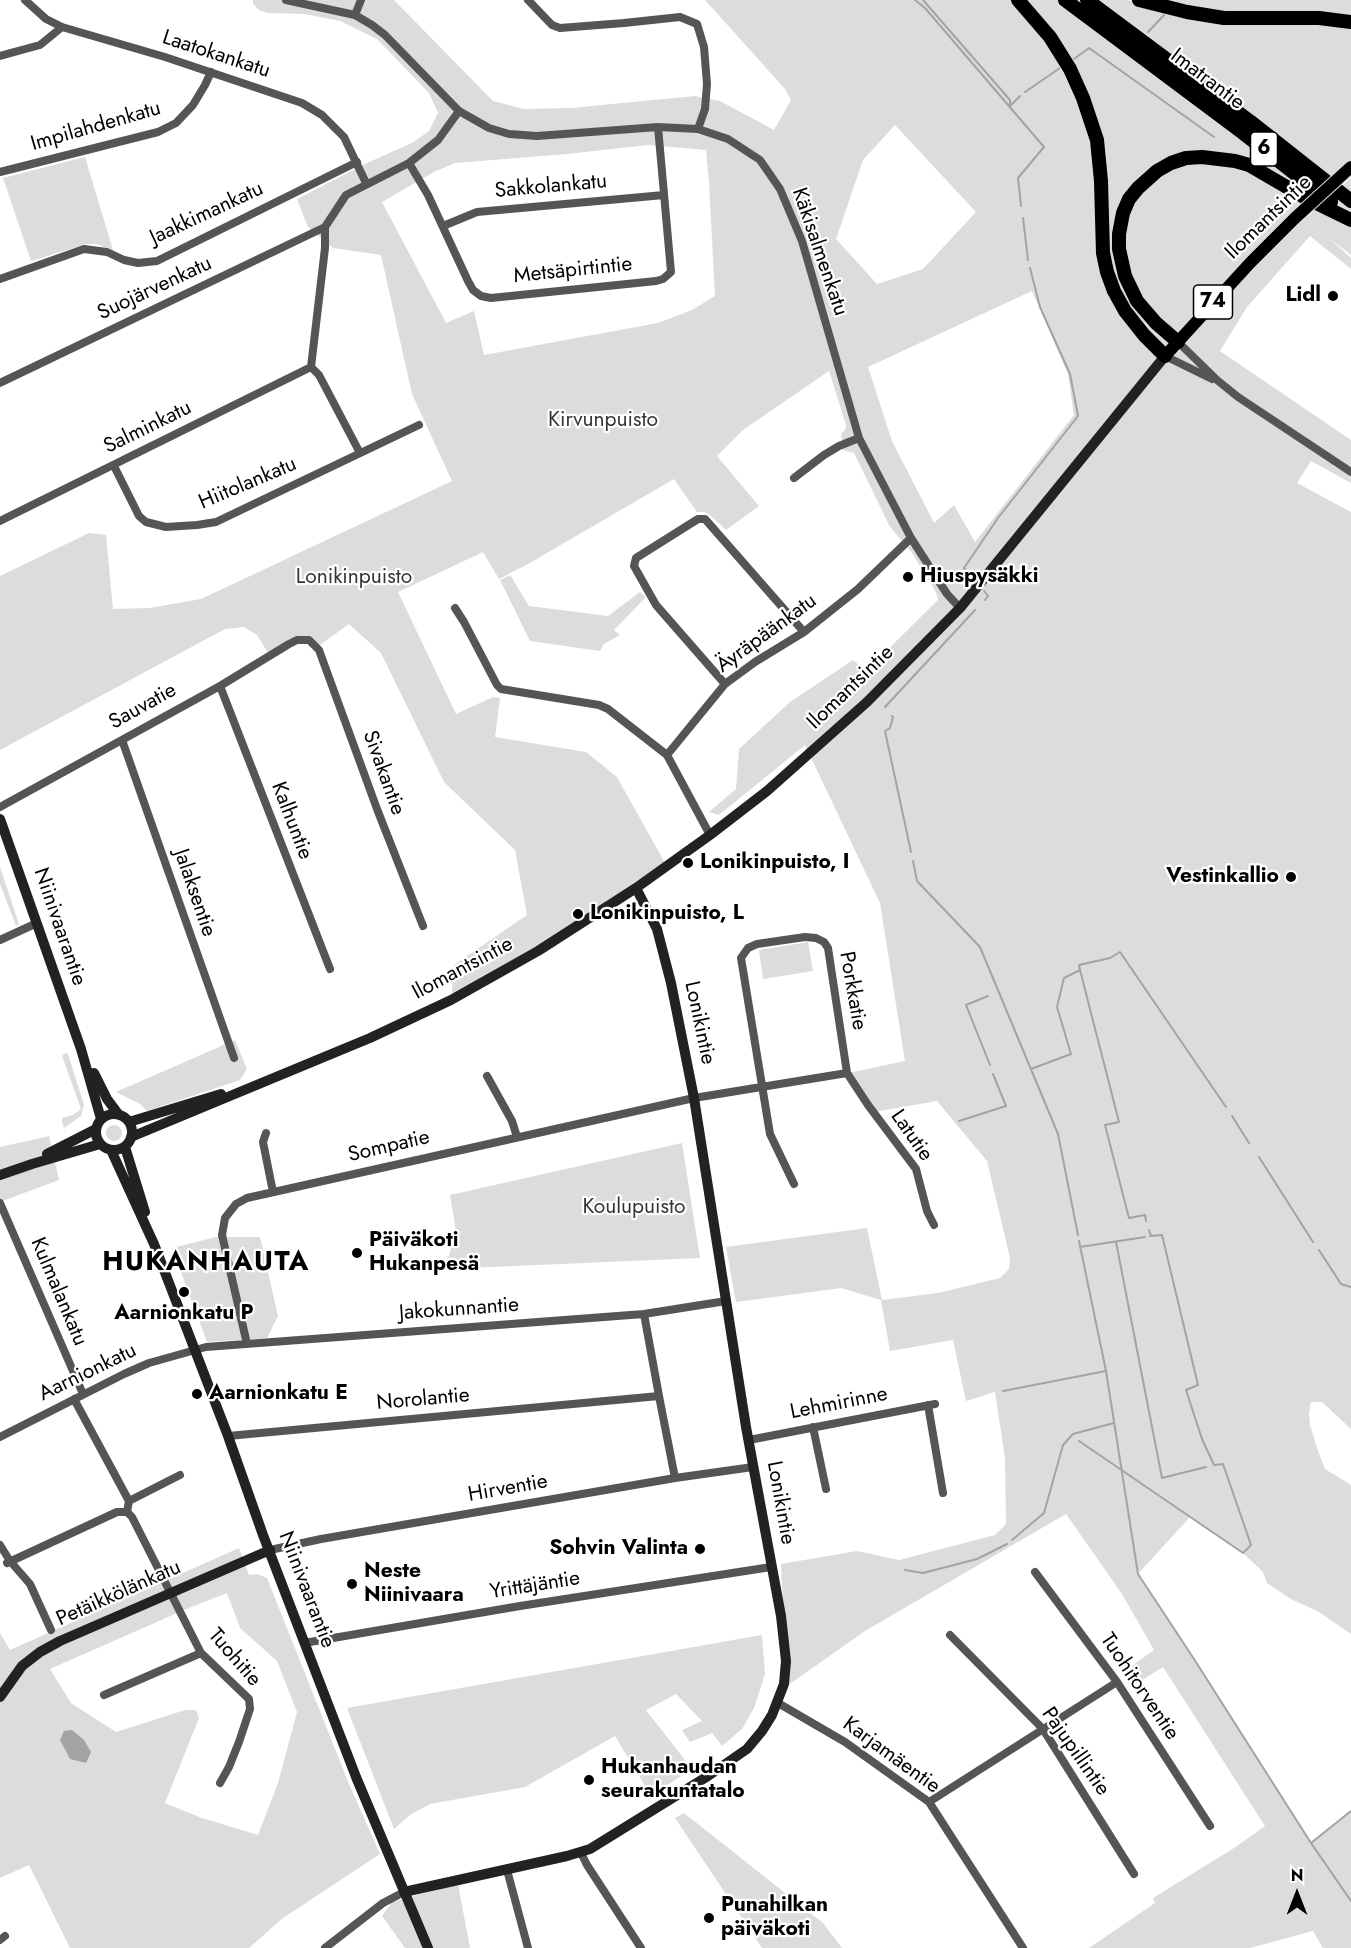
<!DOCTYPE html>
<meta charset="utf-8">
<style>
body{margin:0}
#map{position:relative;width:1351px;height:1948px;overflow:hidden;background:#fff;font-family:Jost,sans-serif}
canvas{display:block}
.north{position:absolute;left:1267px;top:1864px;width:60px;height:60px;-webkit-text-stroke:4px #fff;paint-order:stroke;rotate:0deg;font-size:16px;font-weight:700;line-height:24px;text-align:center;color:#000}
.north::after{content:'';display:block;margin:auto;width:21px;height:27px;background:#000;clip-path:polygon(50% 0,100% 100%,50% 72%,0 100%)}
</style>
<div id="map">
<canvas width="1351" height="1948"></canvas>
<div class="north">N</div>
</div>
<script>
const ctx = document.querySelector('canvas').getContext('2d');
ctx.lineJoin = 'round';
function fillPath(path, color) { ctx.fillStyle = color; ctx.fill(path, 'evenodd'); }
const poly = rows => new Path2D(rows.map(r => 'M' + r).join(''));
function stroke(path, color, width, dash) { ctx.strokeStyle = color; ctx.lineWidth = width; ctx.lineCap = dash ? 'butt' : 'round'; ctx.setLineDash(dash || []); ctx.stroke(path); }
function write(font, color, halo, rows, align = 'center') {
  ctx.font = font + ' Jost,sans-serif'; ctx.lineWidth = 4.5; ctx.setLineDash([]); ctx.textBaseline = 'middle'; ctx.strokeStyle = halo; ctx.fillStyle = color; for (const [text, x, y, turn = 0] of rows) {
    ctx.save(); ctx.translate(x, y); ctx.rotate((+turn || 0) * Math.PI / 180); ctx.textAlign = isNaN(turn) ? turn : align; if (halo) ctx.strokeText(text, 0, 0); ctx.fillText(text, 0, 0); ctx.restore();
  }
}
fillPath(poly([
 [253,0,394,0,493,101,524,109,571,108,695,96,720,101,774,130,791,100,785,89,705,0,1128,0,1153,8,1351,25,1351,160,1309,196,1250,164,1186,156,1128,197,1119,265,1173,341,1202,319,1305,216,1308,216,1351,178,1351,255,1329,238,1351,258,1351,269,1310,236,1247,307,1220,351,1351,440,1351,483,1311,461,1297,483,1351,512,1351,1429,1322,1402,1311,1402,1309,1414,1310,1425,1317,1448,1325,1469,1351,1485,1351,1634,1319,1612,1291,1599,1267,1583,1263,1572,1243,1553,1190,1517,1138,1574,1194,1659,1311,1843,1351,1811,1351,1948,1323,1948,1313,1931,1250,1948,1089,1948,1155,1903,1153,1898,1234,1848,1265,1826,1163,1667,1131,1687,1122,1673,1154,1650,1122,1594,1066,1514,865,1631,787,1686,781,1564,857,1551,899,1560,995,1535,1006,1524,1005,1458,995,1392,966,1401,953,1340,890,1351,881,1300,841,1288,736,1302,726,1247,867,1228,882,1300,938,1293,1000,1278,1009,1269,1010,1258,987,1161,937,1101,874,1112,848,1073,905,1061,880,903,805,745,719,815,709,812,736,789,739,749,790,702,853,660,866,671,938,600,936,592,912,553,890,527,854,453,843,450,841,434,845,430,846,425,829,371,743,430,717,456,759,506,726,530,712,517,705,512,697,512,674,479,528,564,499,579,483,552,398,592,456,714,493,697,500,698,495,737,586,752,617,777,666,865,451,1001,454,965,527,915,515,850,444,782,381,653,349,624,320,645,310,638,268,653,257,635,244,627,225,629,0,750,0,576,89,533,106,535,113,609,150,608,201,599,452,481,412,394,381,255,333,248,308,227,297,199,367,163,412,143,429,131,438,113,429,93,377,39,340,21,305,14,268,13,259,10,253,4],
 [895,125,976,212,923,269,877,284,836,239,863,160],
 [648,145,706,150,709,183,715,296,692,310,658,323,484,355,474,311,446,323,382,202,434,172,455,163,567,154],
 [1032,291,1068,374,1074,415,975,542,954,505,934,523,892,441,868,367],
 [1156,0,1351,0,1351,18,1225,13],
 [85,157,113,250,96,244,86,244,31,261,3,178],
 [1187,161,1234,163,1306,200,1176,338,1139,299,1121,249,1132,202,1159,173],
 [510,575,529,606,608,616,640,592,646,597,614,630,620,635,604,644,600,651,530,641,500,580],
 [0,867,19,924,16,926,0,884],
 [808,942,813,971,763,979,759,950],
 [235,1040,247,1069,240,1080,147,1111,140,1104,116,1092],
 [65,1053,68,1054,84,1105,81,1116,64,1128,62,1122,62,1118,73,1115,81,1109,62,1056],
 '106 1133a8 8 0 1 1 16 0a8 8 0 1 1-16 0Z',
 [49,1136,59,1180,0,1202,0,1147],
 [682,1143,700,1258,445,1269,456,1231,450,1195],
 [216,1237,260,1237,278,1316,267,1338,207,1342,172,1248],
 [239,1548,249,1575,258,1574,267,1578,349,1784,380,1854,283,1918,249,1948,70,1948,29,1865,0,1878,0,1633,10,1650],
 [227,1593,240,1628,277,1661,297,1712,278,1783,258,1835,202,1818,165,1803,199,1718,196,1710,185,1710,116,1732,71,1703,50,1669,184,1610],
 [762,1635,765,1674,754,1708,742,1729,722,1746,712,1733,690,1742,682,1730,702,1721,676,1694,646,1710,692,1769,651,1796,615,1736,525,1787,430,1804,410,1815,394,1829,347,1708],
 [684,1813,823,1923,842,1948,762,1948,675,1818],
 [458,1884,470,1948,405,1948,382,1916,392,1902]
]), '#dcdcdc');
fillPath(poly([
 [72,1730,84,1740,91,1752,86,1763,70,1759,60,1740,64,1731]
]), '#a3a3a3');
stroke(poly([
 [915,0,925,8,1044,147,1018,178,1021,206],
 [923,0,1010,100,1010,105],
 [1148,32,1166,13],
 [1074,59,1089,48,1214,137],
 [1025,92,1060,68],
 [1010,106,1020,96],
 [1023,218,1028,260],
 [974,579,964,568,998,518,1078,416,1070,374,1040,307,1030,268],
 [984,591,988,596,985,600],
 [885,707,975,610],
 [892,716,893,717,890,728,885,731,911,852],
 [913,861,917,881,980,947,1058,1134,1078,1235],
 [1080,970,1119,1122,1105,1125,1129,1218,1145,1215,1146,1221],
 [988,996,966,1005,990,1065],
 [1031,1069,1071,1054,1057,1007,1064,978,1080,970,1079,965,1110,958,1120,952,1226,1107],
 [1232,1116,1249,1143],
 [959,1121,1006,1106,993,1074],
 [1259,1157,1313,1242],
 [1149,1230,1151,1236],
 [1150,1236,1162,1235,1198,1385,1186,1390,1202,1439,1214,1465,1216,1465],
 [1079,1241,1106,1371,1138,1574,1194,1659,1311,1843,1351,1901],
 [1116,1242,1162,1478,1206,1467],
 [1080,1247,1145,1237],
 [1319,1250,1341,1284,1351,1287],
 [1003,1391,1106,1371],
 [1079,1441,1243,1553,1251,1545,1223,1464,1215,1465],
 [1012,1540,1044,1513,1063,1445,1073,1434,1114,1423],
 [905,1570,923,1573,977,1559,1007,1544],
 [1311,1843,1351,1811]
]), '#a3a3a3', 2);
const primary = poly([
 [1165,356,1250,263,1295,218]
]);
const highway = poly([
 [1018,0,1050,37,1070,69,1083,98,1097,140,1101,181,1103,253,1107,272,1114,291,1125,311,1144,335,1165,356],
 [1065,0,1243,133,1331,202],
 [1087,0,1251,122,1351,201],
 [1139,0,1187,12,1224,18,1319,18,1351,22],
 [1178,342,1156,323,1137,301,1125,276,1119,249,1119,234,1123,213,1129,199,1138,188,1157,171,1171,163,1186,158,1202,157,1235,161,1249,165,1304,197,1351,220]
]);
stroke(primary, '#dbdbdb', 14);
stroke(highway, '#dbdbdb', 16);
stroke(poly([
 [25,0,46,19,62,27,165,57,302,103,322,115,344,137,366,183],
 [286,0,355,15,372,25,385,35,459,111,489,128,509,134,537,136,658,127,698,129,728,139,760,160,780,189,802,241,859,438,911,538,947,594,960,608],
 [528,0,552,25,560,28,624,23,680,17,697,24,704,47,707,84,705,109,698,129],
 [355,15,361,0],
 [0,56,40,45,62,27],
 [409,163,428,195,468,281,473,290,481,296,491,298,656,281,663,279,671,272,658,127],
 [0,172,158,132,176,123,193,105,205,85,211,72],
 [443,226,477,212,664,195],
 [0,279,84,249,107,252,124,260,138,263,157,261,357,162],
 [1178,342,1217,380,1238,397,1351,472],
 [1165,356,1212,379],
 [0,383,325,227],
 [360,453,319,375,311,367,325,248,325,227,346,195,409,163,438,140,459,111],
 [114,466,139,516,146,522,166,527,197,525,216,522,419,425],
 [794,478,824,455,839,446,859,438],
 [0,521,311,367],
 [455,608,464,622,497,685,501,689,599,705,608,709,667,755],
 [725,684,656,605,634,566,636,558,698,519,705,519,804,632],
 [220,686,330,969],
 [122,740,234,1058],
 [0,807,220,686,289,644,297,640,309,640,319,650,377,809,423,926],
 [710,835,667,755,725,684,755,662,804,632,858,589,911,538],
 [0,940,37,923],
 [487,1076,512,1121,517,1137],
 [266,1133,263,1142,273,1192],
 [794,1184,770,1134,741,958,748,948,757,944,805,937,816,938,824,942,828,948,847,1073,868,1105,916,1169,927,1211,934,1225],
 [0,1203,83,1394],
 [247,1344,222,1235,225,1218,236,1204,247,1198,694,1098,847,1073],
 [659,1396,675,1478],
 [74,1399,129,1501],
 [928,1405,943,1493],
 [813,1427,826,1489],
 [228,1436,659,1396,644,1314],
 [0,1437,124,1374,149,1363,206,1347,644,1314,726,1301],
 [749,1440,935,1404],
 [127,1512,129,1501,180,1475],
 [0,1545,10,1561,30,1584,51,1630],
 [270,1550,321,1539,675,1478,753,1467],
 [7,1563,117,1512,127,1512,132,1517,201,1653,249,1699,250,1709,239,1742,229,1767,220,1783],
 [1035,1572,1117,1682,1210,1826],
 [950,1635,1043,1729,1134,1874],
 [304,1643,520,1606,771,1567],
 [104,1695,201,1653],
 [778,1703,845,1742,929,1802,1023,1948],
 [929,1802,1117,1682],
 [581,1853,587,1865,641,1948],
 [507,1870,528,1948],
 [0,1940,5,1936],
 [325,1948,383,1903,404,1892]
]), '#555', 8);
stroke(poly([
 [0,819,81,1049,101,1119],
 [94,1073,107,1099,119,1115],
 '96 1132a18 18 0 1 1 36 0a18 18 0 1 1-36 0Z',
 [129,1122,221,1094],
 [131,1137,370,1038,451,1000,538,951,636,888,710,835,767,791,867,702,960,608,1165,356],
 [125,1147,145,1212],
 [111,1150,154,1244,228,1436,263,1535,356,1777,428,1948],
 [47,1154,96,1129],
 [0,1175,32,1164,100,1144],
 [0,1697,22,1666,40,1652,60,1641,270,1550],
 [404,1892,567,1856,590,1849,708,1776,747,1749,762,1731,772,1715,784,1684,786,1661,781,1616,746,1427,694,1098,671,983,657,929,636,888]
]), '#222', 10);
stroke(primary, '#000', 12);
stroke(highway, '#000', 14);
const primaryBridge = poly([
 [1295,218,1351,167]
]);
stroke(primaryBridge, '#dbdbdb', 14, []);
stroke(primaryBridge, '#000', 12);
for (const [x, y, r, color] of [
 [1333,296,6,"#000"],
 [908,577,6,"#000"],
 [688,863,6,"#000"],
 [1291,877,6,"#000"],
 [578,914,6,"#000"],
 [357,1253,6,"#000"],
 [184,1292,6,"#000"],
 [197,1394,6,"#000"],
 [700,1549,6,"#000"],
 [352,1584,6,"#000"],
 [589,1780,6,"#000"],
 [709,1918,6,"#000"]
]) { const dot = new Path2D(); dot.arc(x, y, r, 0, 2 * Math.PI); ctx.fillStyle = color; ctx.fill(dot); stroke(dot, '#fff', 2); }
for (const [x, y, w] of [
 [1264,149,27],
 [1213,302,39]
]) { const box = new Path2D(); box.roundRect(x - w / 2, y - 17, w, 34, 4.5); ctx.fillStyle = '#fff'; ctx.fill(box); stroke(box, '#000', 1.5); }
write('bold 20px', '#000', null, [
 ["6",1264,149],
 ["74",1213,302]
]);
write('21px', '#000', '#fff', [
 ["Laatokankatu",216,55,18],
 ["Imatrantie",1207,80,37],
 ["Impilahdenkatu",96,127,-16],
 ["Sakkolankatu",551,187,-5],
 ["Jaakkimankatu",207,214,-25],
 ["Ilomantsintie",1269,218,-44],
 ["Käkisalmenkatu",819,252,71],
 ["Metsäpirtintie",573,271,-6],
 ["Suojärvenkatu",155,289,-25],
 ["Salminkatu",148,428,-26],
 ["Hiitolankatu",248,484,-23],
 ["Äyräpäänkatu",767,634,-36],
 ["Ilomantsintie",851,688,-44],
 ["Sauvatie",143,707,-29],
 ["Sivakantie",383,773,70],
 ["Kalhuntie",291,821,69],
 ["Jalaksentie",194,893,71],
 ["Niinivaarantie",59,927,71],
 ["Ilomantsintie",463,969,-28],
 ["Porkkatie",852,991,80],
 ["Lonikintie",699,1023,78],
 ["Latutie",911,1136,55],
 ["Sompatie",389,1147,-13],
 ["Kulmalankatu",58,1292,67],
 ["Jakokunnantie",459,1310,-4],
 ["Aarnionkatu",88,1373,-26],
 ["Norolantie",423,1400,-5],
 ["Lehmirinne",839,1404,-11],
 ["Hirventie",508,1489,-10],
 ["Lonikintie",780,1503,80],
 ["Yrittäjäntie",535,1586,-9],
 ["Niinivaarantie",306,1590,69],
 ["Petäikkölänkatu",119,1594,-24],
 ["Tuohitie",234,1658,49],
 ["Tuohitorventie",1139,1687,56],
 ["Pajupillintie",1075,1752,55],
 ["Karjamäentie",891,1756,36]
]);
write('bold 21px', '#000', '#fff', [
 ["Lidl",1321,296,"right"],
 ["Hiuspysäkki",920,577],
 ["Lonikinpuisto, I",700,863],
 ["Vestinkallio",1279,877,"right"],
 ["Lonikinpuisto, L",590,914],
 ["Päiväkoti",369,1241],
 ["Hukanpesä",369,1265],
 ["Aarnionkatu P",184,1314,"center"],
 ["Aarnionkatu E",209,1394],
 ["Sohvin Valinta",688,1549,"right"],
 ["Neste",364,1572],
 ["Niinivaara",364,1596],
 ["Hukanhaudan",601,1768],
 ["seurakuntatalo",601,1792],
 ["Punahilkan",721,1906],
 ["päiväkoti",721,1930]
], 'left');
write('21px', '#333', '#fff', [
 ["Kirvunpuisto",603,421],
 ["Lonikinpuisto",354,578],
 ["Koulupuisto",634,1208]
]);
ctx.letterSpacing = '1.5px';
write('bold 27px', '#000', '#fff', [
 ["HUKANHAUTA",206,1263]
]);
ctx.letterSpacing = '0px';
</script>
